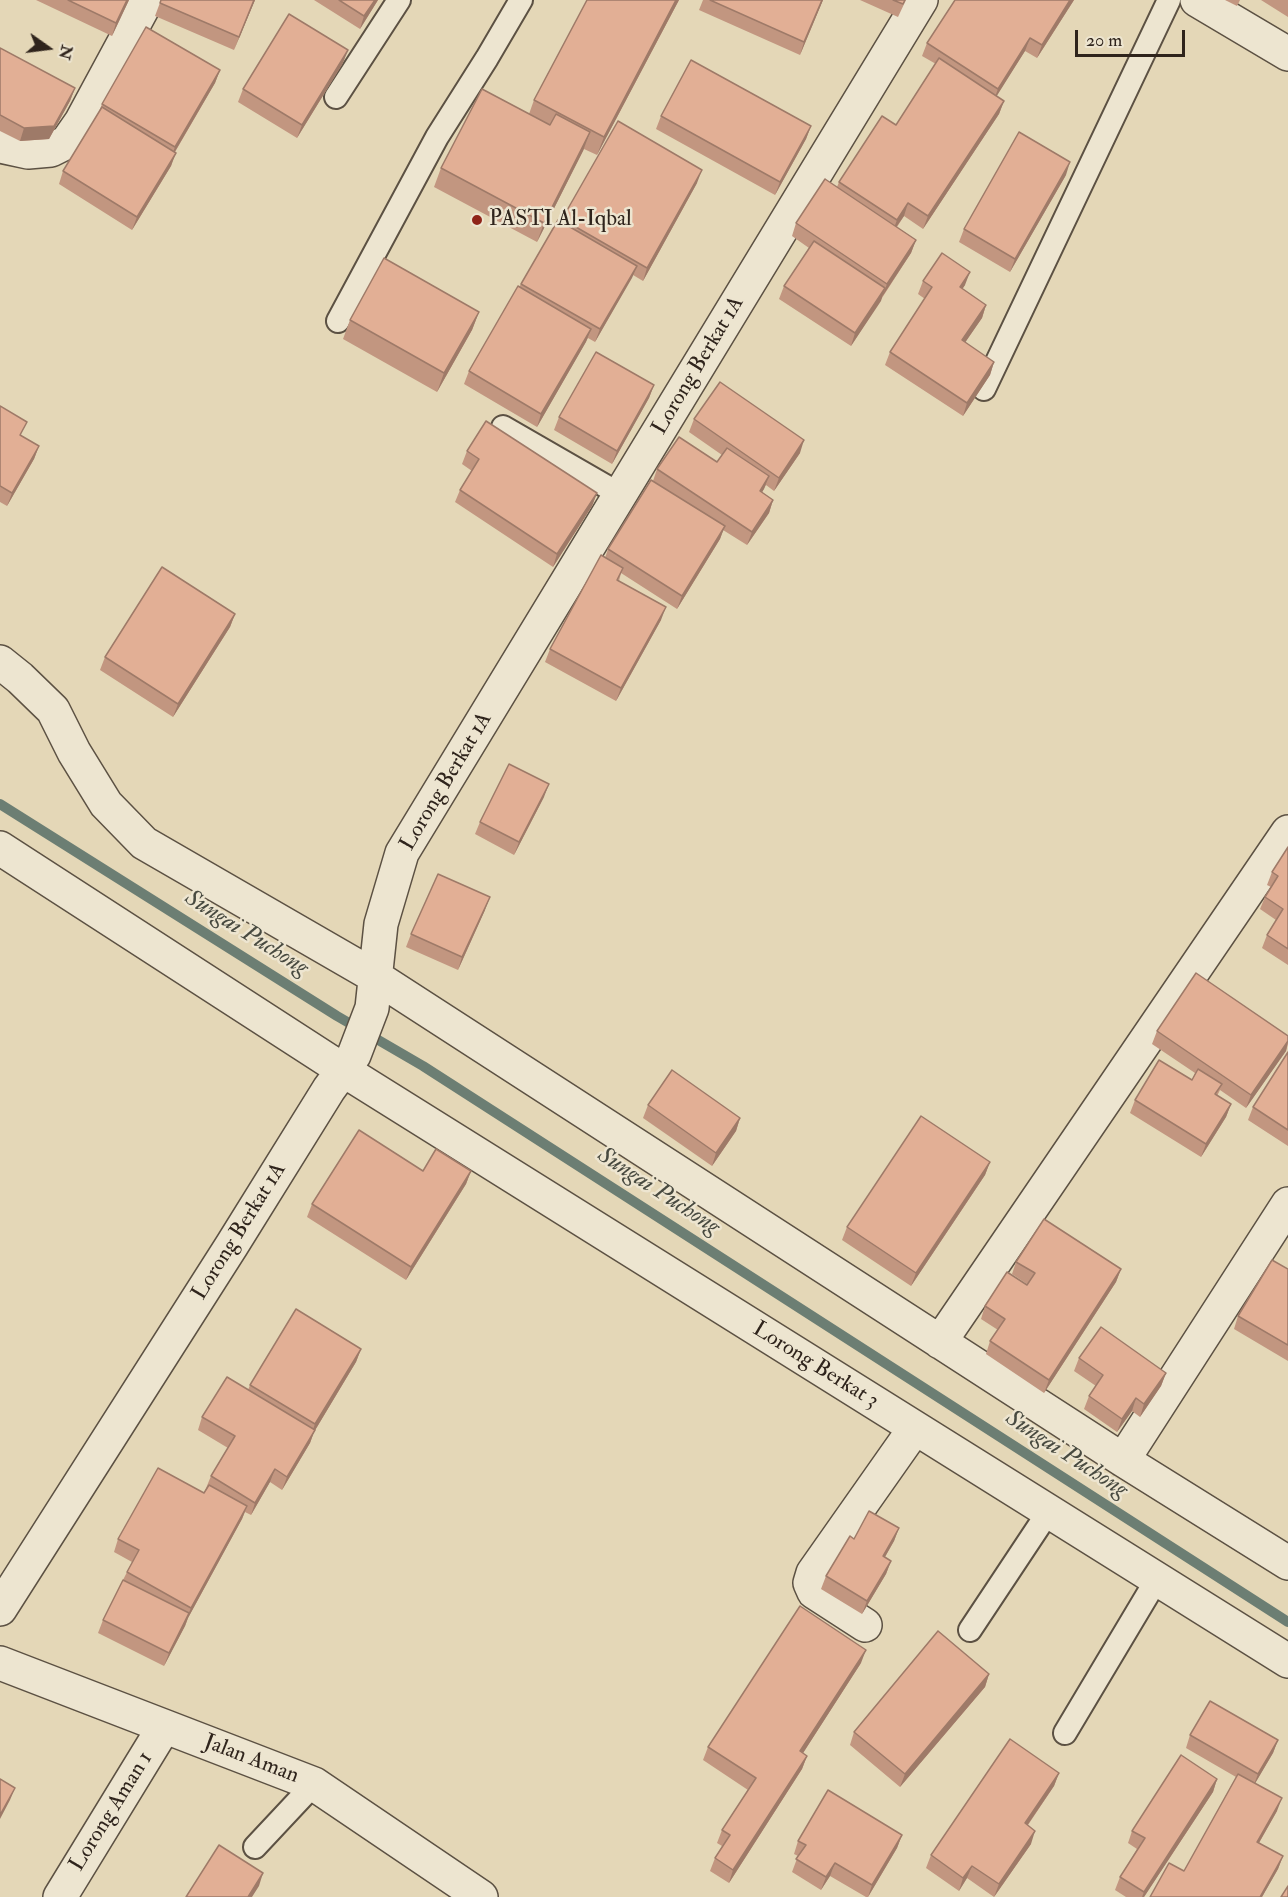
<!DOCTYPE html>
<style>
body{margin:0}
#map{position:relative;width:1288px;height:1897px;overflow:hidden;background:#e4d7b7;font-family:"IM FELL Double Pica",serif}
canvas{display:block}
.north{position:absolute;left:18px;top:18px;width:60px;height:60px;-webkit-text-stroke:4px #ede5d0;paint-order:stroke;rotate:104deg;font-size:16px;font-weight:700;line-height:24px;text-align:center;color:#2f241c}
.north::after{content:'';display:block;margin:auto;width:21px;height:27px;background:#2f241c;clip-path:polygon(50% 0,100% 100%,50% 72%,0 100%)}
.scale{position:absolute;left:1075px;top:30px;width:110px;height:27px;box-sizing:border-box;border:3px solid #2f241c;border-top:0;padding-left:8px;font-size:18px;line-height:21px;white-space:nowrap;color:#2f241c;-webkit-text-stroke:4px #ede5d0;paint-order:stroke}
</style>
<div id="map">
<canvas width="1288" height="1897"></canvas>
<div class="north">N</div>
<div class="scale">20 m</div>
</div>
<script>
const ctx = document.querySelector('canvas').getContext('2d');
ctx.lineJoin = 'round';
const poly = rows => new Path2D(rows.map(r => 'M' + r).join(''));
function stroke(path, color, width, dash) { ctx.strokeStyle = color; ctx.lineWidth = width; ctx.lineCap = dash ? 'butt' : 'round'; ctx.setLineDash(dash || []); ctx.stroke(path); }
function fillPath(path, color) { ctx.fillStyle = color; ctx.fill(path, 'evenodd'); }
function write(font, color, halo, rows, align = 'center') {
  ctx.font = font + ' "IM FELL Double Pica",serif'; ctx.lineWidth = 5; ctx.setLineDash([]); ctx.textBaseline = 'middle'; ctx.strokeStyle = halo; ctx.fillStyle = color; for (const [text, x, y, turn = 0] of rows) {
    ctx.save(); ctx.translate(x, y); ctx.rotate((+turn || 0) * Math.PI / 180); ctx.textAlign = isNaN(turn) ? turn : align; if (halo) ctx.strokeText(text, 0, 0); ctx.fillText(text, 0, 0); ctx.restore();
  }
}
stroke(poly([
 [0,804,337,1016,423,1066,1288,1622]
]), '#6c7e73', 10);
const lane = poly([
 [336,97,399,0],
 [338,321,437,137,487,58,521,0],
 [984,389,1169,0],
 [503,427,621,495],
 [970,1630,1049,1511],
 [1065,1733,1157,1579],
 [255,1847,314,1784]
]);
const street = poly([
 [1197,0,1288,54],
 [0,146,28,152,51,150,67,142,81,122,147,0],
 [0,662,20,678,53,710,74,752,106,804,144,843,376,977,1123,1460,1288,1563],
 [0,848,343,1070,1288,1661],
 [940,1342,1288,832],
 [1123,1460,1288,1204],
 [0,1609,232,1245,329,1089,354,1055,372,1008,381,924,402,853,921,0],
 [865,1625,814,1592,810,1583,813,1573,915,1428],
 [0,1663,314,1784,481,1897],
 [60,1897,164,1727]
]);
stroke(lane, '#5c5143', 26);
stroke(street, '#5c5143', 36);
stroke(lane, '#ede5d0', 22);
stroke(street, '#ede5d0', 33);
fillPath(poly([
 [36,0,129,0,112,36],
 [161,0,255,0,234,50,155,16],
 [314,0,378,0,360,29],
 [587,0,679,0,597,155,584,149,537,242,434,187,441,168,529,114,534,100],
 [703,0,823,0,800,55,699,10],
 [860,0,906,0,898,17],
 [955,0,1074,0,1037,58,1025,51,996,96,1004,101,999,114,923,229,904,216,897,227,916,240,911,253,851,346,779,299,784,286,809,248,792,236,796,223,837,187,839,182,896,125,936,64,922,56,927,43],
 [1225,0,1240,0,1237,6],
 [1261,0,1288,0,1288,17],
 [0,48,75,88,70,101,49,139,20,141,0,131],
 [343,63,297,138,238,102,243,89],
 [220,70,215,83,175,152,171,166,132,230,59,184,63,171,98,114,102,104],
 [661,116,811,126,806,139,775,195,656,129],
 [1066,175,1010,272,959,242,964,229],
 [697,183,643,281,633,275,595,342,588,338,537,427,464,384,469,371,521,284,562,219],
 [923,281,965,285,962,289,986,305,982,318,965,342,994,362,990,375,963,416,885,365,890,352,925,299,918,294],
 [479,312,472,330,437,392,343,339,350,320],
 [654,385,649,398,612,464,554,430,559,417],
 [0,406,22,436,39,446,34,459,7,506,0,502],
 [694,419,800,453,774,491,766,485,762,492,773,500,769,513,747,545,723,530,720,539,677,609,621,573,619,581,661,620,616,701,545,662,550,649,605,558,608,549,653,481,657,469,717,462,722,455,689,432],
 [467,451,597,493,592,506,553,567,455,502,460,490,472,471,462,464],
 [235,614,230,627,173,717,100,670,105,657],
 [544,797,514,855,475,834,480,822],
 [1288,847,1288,965,1262,948,1267,935,1276,920,1260,909,1265,897,1271,887,1267,885,1272,872],
 [485,910,458,970,406,947,411,934],
 [1157,1031,1288,1036,1288,1044,1286,1051,1246,1108,1220,1090,1217,1096,1231,1104,1226,1117,1201,1157,1130,1113,1135,1100,1192,1080,1195,1073,1152,1044],
 [1288,1052,1288,1146,1248,1120,1253,1107],
 [648,1105,740,1118,736,1131,712,1166,643,1118],
 [990,1162,985,1175,911,1286,842,1240,847,1227],
 [423,1171,471,1171,466,1184,406,1280,307,1217,312,1204],
 [1016,1262,1121,1269,1116,1282,1044,1393,986,1354,990,1341,998,1330,981,1319,985,1306,1027,1284,1012,1274],
 [1288,1269,1288,1361,1234,1329,1238,1316],
 [361,1349,356,1362,314,1432,310,1443,282,1490,270,1482,251,1515,245,1512,242,1519,188,1618,185,1626,164,1666,98,1633,103,1620,132,1562,114,1552,118,1539,204,1493,211,1476,228,1448,198,1430,202,1417,248,1390,250,1385],
 [1079,1358,1166,1373,1161,1386,1140,1417,1132,1411,1117,1432,1084,1409,1089,1396,1096,1386,1074,1371],
 [899,1528,894,1541,885,1557,891,1561,886,1574,862,1614,821,1589,826,1576,854,1539],
 [861,1663,803,1753,807,1756,802,1769,729,1883,710,1871,715,1858,722,1846,717,1843,722,1830,748,1790,703,1760,708,1747],
 [989,1674,985,1687,900,1787,850,1745,854,1732],
 [1190,1735,1278,1740,1273,1753,1255,1783,1277,1811,1259,1843,1283,1856,1278,1869,1262,1897,1150,1897,1184,1871,1236,1777,1186,1748],
 [1059,1773,1054,1786,1028,1825,1031,1844,994,1897,967,1878,959,1891,926,1868,931,1855],
 [1217,1779,1213,1792,1144,1897,1126,1897,1115,1890,1120,1877,1137,1849,1128,1843,1132,1831],
 [902,1835,897,1848,868,1897,866,1897,830,1876,821,1890,792,1872,798,1856,794,1854,798,1841]
]), '#c29680');
fillPath(poly([
 [127,0,129,0,112,36,116,23],
 [254,0,255,0,234,50,239,37],
 [375,0,378,0,360,29,364,16],
 [676,0,679,0,597,155,604,137],
 [822,0,823,0,800,55,804,42],
 [1070,0,1074,0,1037,58,1042,45],
 [1030,38,1025,51,993,102,998,89],
 [348,50,343,63,297,138,302,125],
 [220,70,215,83,170,160,175,147],
 [75,88,70,101,49,139,20,141,24,128],
 [1004,101,999,114,923,229,928,216],
 [811,126,806,139,775,195,780,182],
 [590,132,583,151,537,242,544,223],
 [176,153,171,166,132,230,137,217],
 [1070,162,1066,175,1010,272,1015,259],
 [702,170,697,183,643,281,647,268],
 [908,203,904,216,892,233,897,220],
 [916,240,911,253,882,297,887,284],
 [637,266,632,278,595,342,600,329],
 [970,272,965,285,955,300,960,287],
 [885,288,881,301,851,346,855,333],
 [986,305,982,318,958,353,962,340],
 [479,312,472,330,437,392,444,373],
 [591,329,586,342,537,427,541,414],
 [994,362,990,375,963,416,967,403],
 [654,385,649,398,612,464,617,451],
 [804,440,800,453,774,491,779,478],
 [39,446,34,459,7,506,12,493],
 [769,476,764,489,755,504,760,491],
 [597,493,592,506,553,567,557,554],
 [773,500,769,513,747,545,752,532],
 [725,526,720,539,677,609,682,596],
 [666,607,661,620,616,701,621,688],
 [235,614,230,627,173,717,178,704],
 [549,784,544,797,514,855,519,842],
 [490,897,485,910,458,970,462,957],
 [1288,1041,1286,1051,1246,1108,1251,1095],
 [1231,1104,1226,1117,1201,1157,1206,1144],
 [740,1118,736,1131,712,1166,716,1153],
 [990,1162,985,1175,911,1286,916,1273],
 [471,1171,466,1184,406,1280,411,1267],
 [1121,1269,1116,1282,1044,1393,1049,1380],
 [361,1349,356,1362,314,1432,310,1443,282,1490,287,1477,311,1435,315,1424],
 [1166,1373,1161,1386,1140,1417,1144,1404],
 [1136,1398,1132,1411,1117,1432,1122,1419],
 [275,1469,270,1482,251,1515,255,1503],
 [247,1506,242,1519,188,1618,185,1626,164,1666,169,1653,187,1617,191,1608],
 [899,1528,894,1541,878,1569,883,1556],
 [891,1561,886,1574,862,1614,867,1601],
 [866,1650,861,1663,796,1764,800,1751],
 [989,1674,985,1687,900,1787,905,1774],
 [1278,1740,1273,1753,1253,1787,1258,1774],
 [807,1756,802,1769,729,1883,733,1870],
 [1059,1773,1054,1786,1020,1836,1025,1823],
 [1217,1779,1213,1792,1144,1897,1142,1897,1144,1892],
 [15,1788,10,1800,0,1819,0,1815],
 [1282,1798,1277,1811,1252,1855,1257,1842],
 [1035,1831,1031,1844,994,1897,999,1884],
 [902,1835,897,1848,868,1897,872,1885],
 [1283,1856,1278,1869,1262,1897,1260,1897],
 [835,1863,830,1876,821,1890,826,1877],
 [972,1866,967,1878,959,1891,963,1878],
 [263,1873,259,1886,252,1897,248,1897]
]), '#9e7a68');
const building = poly([
 [68,0,127,0,116,23,68,0],
 [161,0,254,0,239,37,160,3,161,0],
 [339,0,375,0,364,16,339,0],
 [587,0,676,0,604,137,534,100,587,0],
 [710,0,822,0,804,42,710,0],
 [893,0,905,0,903,4,893,0],
 [955,0,1070,0,1042,45,1030,38,998,89,927,43,955,0],
 [289,14,348,50,302,125,243,89,289,14],
 [146,27,220,70,175,147,102,104,146,27],
 [0,48,75,88,54,126,24,128,0,115,0,48],
 [939,58,1004,101,928,216,908,203,897,220,839,182,882,116,896,125,939,58],
 [691,60,811,126,780,182,661,116,691,60],
 [482,89,550,125,556,114,590,132,544,223,441,168,482,89],
 [102,107,176,153,137,217,63,171,102,107],
 [618,121,702,170,647,268,562,219,618,121],
 [1019,132,1070,162,1015,259,964,229,1019,132],
 [825,179,916,240,887,284,796,223,825,179],
 [558,220,637,266,600,329,521,284,558,220],
 [814,241,885,288,855,333,784,286,814,241],
 [942,253,970,272,960,287,986,305,962,340,994,362,967,403,890,352,932,287,923,281,942,253],
 [384,258,479,312,444,373,350,320,384,258],
 [518,286,591,329,541,414,469,371,518,286],
 [596,352,654,385,617,451,559,417,596,352],
 [720,382,804,440,779,478,694,419,720,382],
 [0,406,27,422,20,435,39,446,12,493,0,486,0,406],
 [486,421,597,493,557,554,460,490,479,459,467,451,486,421],
 [679,437,717,462,727,448,769,476,760,491,773,500,752,532,657,469,679,437],
 [651,480,725,526,682,596,608,549,651,480],
 [601,555,623,568,617,580,666,607,621,688,550,649,601,555],
 [162,567,235,614,178,704,105,657,162,567],
 [509,764,549,784,519,842,480,822,509,764],
 [1288,847,1288,949,1267,935,1283,909,1265,897,1278,876,1272,872,1288,847],
 [438,874,490,897,462,957,411,934,438,874],
 [1196,973,1288,1036,1288,1041,1251,1095,1157,1031,1196,973],
 [1288,1052,1288,1130,1253,1107,1288,1052],
 [1159,1060,1192,1080,1198,1069,1222,1084,1215,1094,1231,1104,1206,1144,1135,1100,1159,1060],
 [672,1070,740,1118,716,1153,648,1105,672,1070],
 [921,1116,990,1162,916,1273,847,1227,921,1116],
 [359,1130,423,1171,436,1149,471,1171,411,1267,312,1204,359,1130],
 [1044,1219,1121,1269,1049,1380,990,1341,1005,1319,985,1306,1007,1272,1027,1285,1035,1273,1016,1262,1044,1219],
 [1272,1260,1288,1269,1288,1345,1238,1316,1272,1260],
 [296,1309,361,1349,315,1424,250,1385,296,1309],
 [1101,1327,1166,1373,1144,1404,1136,1398,1122,1419,1089,1396,1103,1375,1079,1358,1101,1327],
 [227,1377,315,1430,287,1477,275,1469,255,1503,211,1476,235,1436,202,1417,227,1377],
 [158,1468,204,1493,209,1485,247,1506,191,1608,127,1572,139,1550,118,1539,158,1468],
 [869,1511,899,1528,883,1556,891,1561,867,1601,826,1576,850,1536,854,1539,869,1511],
 [123,1580,189,1613,169,1653,103,1620,123,1580],
 [800,1606,866,1650,800,1751,807,1756,733,1870,715,1858,730,1835,722,1830,756,1778,708,1747,800,1606],
 [938,1631,989,1674,905,1774,854,1732,938,1631],
 [1210,1701,1278,1740,1258,1774,1190,1735,1210,1701],
 [1010,1739,1059,1773,1025,1823,1035,1831,999,1884,972,1866,963,1878,931,1855,1010,1739],
 [1181,1755,1217,1779,1144,1892,1120,1877,1145,1838,1132,1831,1181,1755],
 [1238,1774,1282,1798,1257,1842,1283,1856,1260,1897,1150,1897,1169,1863,1184,1871,1238,1774],
 [0,1779,15,1788,0,1815,0,1779],
 [828,1790,902,1835,872,1885,835,1863,826,1877,796,1859,806,1845,798,1841,828,1790],
 [219,1845,263,1873,248,1897,186,1897,219,1845],
 [1288,1886,1288,1897,1281,1897,1288,1886]
]);
fillPath(building, '#e2af95');
stroke(building, '#9e7a68', 1.5);
for (const [x, y, r, color] of [
 [477,220,6,"#8f2418"]
]) { const dot = new Path2D(); dot.arc(x, y, r, 0, 2 * Math.PI); ctx.fillStyle = color; ctx.fill(dot); stroke(dot, '#ede5d0', 2); }
write('22px', '#2f241c', '#ede5d0', [
 ["PASTI Al-Iqbal",489,220]
], 'left');
write('22px', '#2f241c', '#ede5d0', [
 ["Lorong Berkat 1A",699,366,-59],
 ["Lorong Berkat 1A",447,782,-59],
 ["Lorong Berkat 1A",240,1232,-58],
 ["Lorong Berkat 3",815,1366,32],
 ["Jalan Aman",251,1760,21],
 ["Lorong Aman 1",112,1812,-58]
]);
write('italic 24px', '#484a40', '#ede5d0', [
 ["Sungai Puchong",246,934,32],
 ["Sungai Puchong",658,1192,33],
 ["Sungai Puchong",1066,1455,33]
]);
</script>
